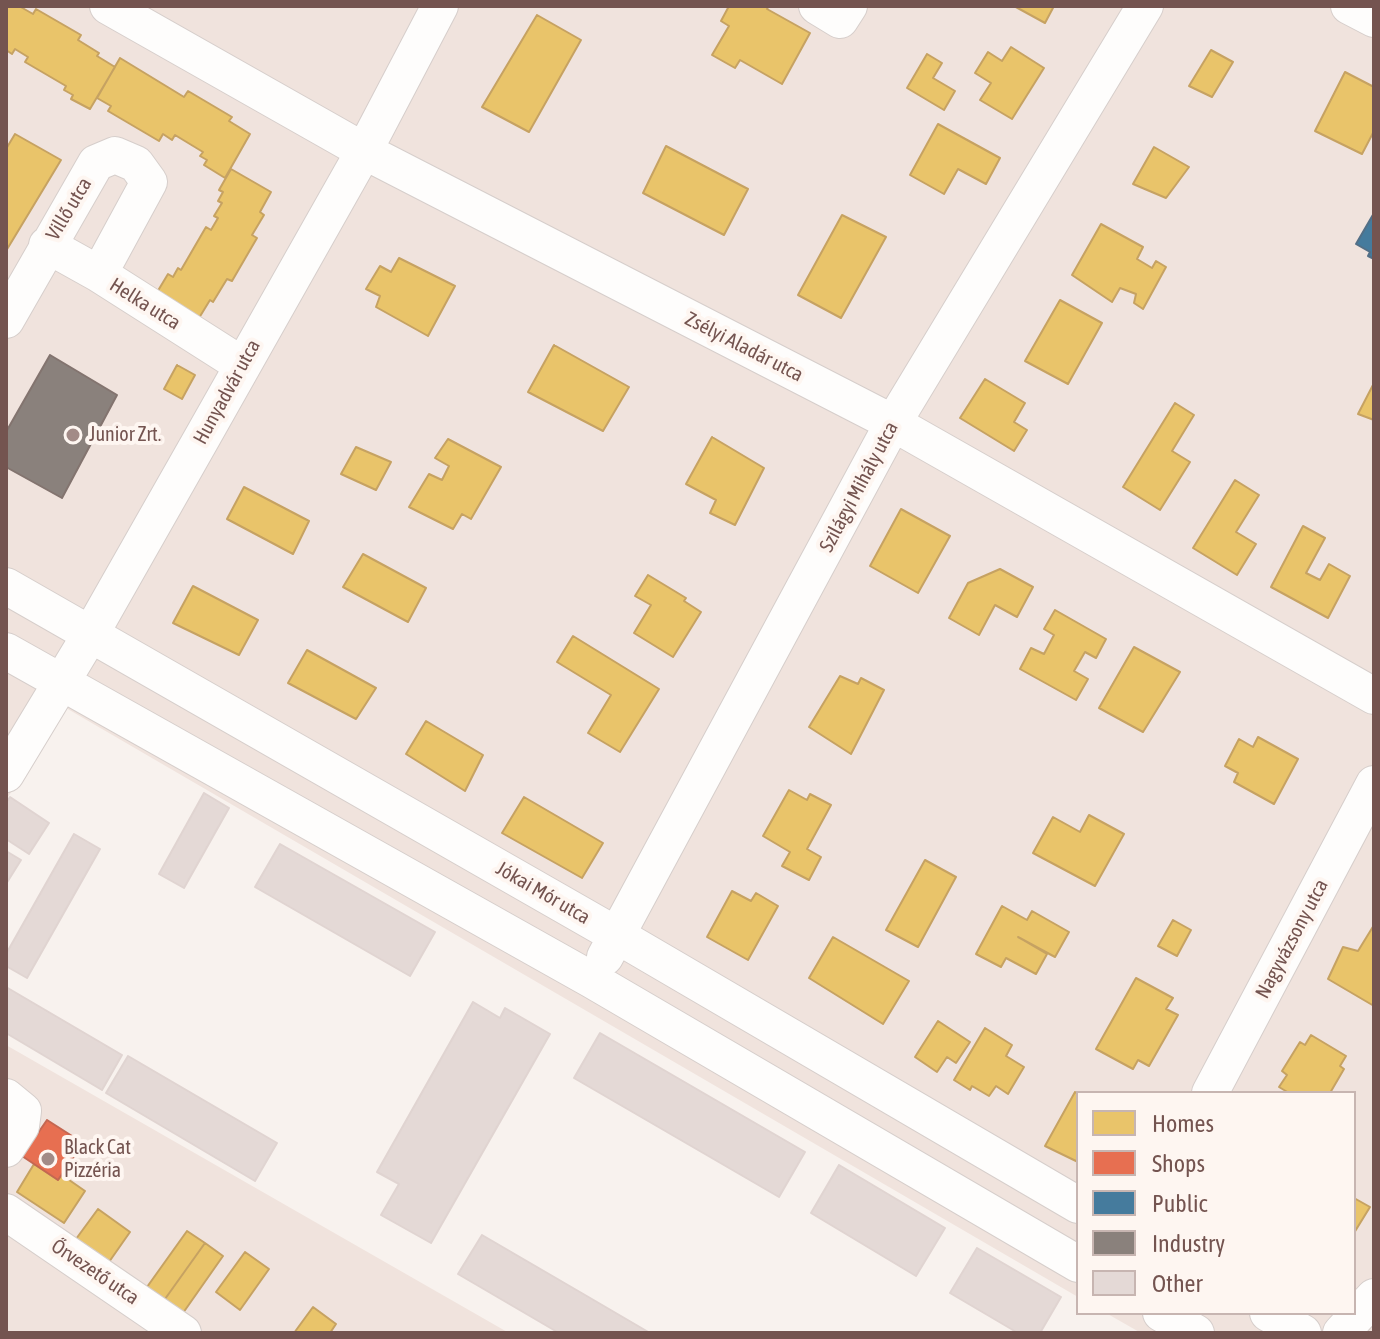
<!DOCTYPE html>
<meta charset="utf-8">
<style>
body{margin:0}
#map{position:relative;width:1380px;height:1339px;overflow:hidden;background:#f8f2ee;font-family:"Asap Condensed",sans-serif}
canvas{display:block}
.frame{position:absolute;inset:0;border:8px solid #745450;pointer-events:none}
.legend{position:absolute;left:1076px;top:1091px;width:280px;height:224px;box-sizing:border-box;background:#fef6f1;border:2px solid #c7b5b1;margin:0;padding:10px 14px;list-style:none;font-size:24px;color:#745450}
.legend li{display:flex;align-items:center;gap:16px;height:40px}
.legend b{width:40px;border:2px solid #c7b5b1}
</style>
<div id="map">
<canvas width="1380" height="1339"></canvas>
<div class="frame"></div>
<ul class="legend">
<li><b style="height:22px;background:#e9c46a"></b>Homes</li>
<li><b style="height:22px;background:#e76f51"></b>Shops</li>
<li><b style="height:22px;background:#457b9d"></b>Public</li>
<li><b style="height:22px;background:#8a817c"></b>Industry</li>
<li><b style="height:22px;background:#e4d9d6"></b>Other</li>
</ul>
</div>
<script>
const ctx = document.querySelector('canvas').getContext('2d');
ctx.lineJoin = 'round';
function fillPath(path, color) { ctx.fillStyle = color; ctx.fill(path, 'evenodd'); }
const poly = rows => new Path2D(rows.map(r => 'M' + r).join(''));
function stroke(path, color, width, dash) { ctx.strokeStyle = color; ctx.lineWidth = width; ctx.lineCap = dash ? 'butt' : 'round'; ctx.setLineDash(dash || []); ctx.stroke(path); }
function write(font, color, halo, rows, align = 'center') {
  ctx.font = font + ' "Asap Condensed",sans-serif'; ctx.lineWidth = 8; ctx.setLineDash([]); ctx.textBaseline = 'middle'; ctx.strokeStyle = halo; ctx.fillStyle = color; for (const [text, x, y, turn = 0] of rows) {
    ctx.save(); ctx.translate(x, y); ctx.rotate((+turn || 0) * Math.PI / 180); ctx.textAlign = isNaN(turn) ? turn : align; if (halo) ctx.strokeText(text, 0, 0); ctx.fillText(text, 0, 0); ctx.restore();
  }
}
fillPath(poly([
 [6,6,1374,6,1374,1333,1141,1333,1106,1313,1354,1313,1354,1093,1078,1093,1078,1297,66,708,6,800],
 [6,1045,509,1333,6,1333]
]), '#f0e3dd');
const homes = poly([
 [6,6,19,6,33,14,36,9,81,35,78,40,99,53,97,56,115,67,90,109,71,99,73,95,64,90,66,86,25,62,28,57,15,49,12,54,6,50,6,6],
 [729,6,769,6,767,9,810,33,782,84,740,60,735,68,712,55,729,26,721,21,729,6],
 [1014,6,1054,6,1045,23,1014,6],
 [537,15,581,40,529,132,482,107,537,15],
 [1011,47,1044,68,1012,119,980,100,991,83,975,73,988,52,1002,61,1011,47],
 [1211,50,1233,62,1212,97,1189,86,1211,50],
 [927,54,942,63,933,78,955,91,944,110,907,88,927,54],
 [120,58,184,97,188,91,232,117,229,121,250,134,225,178,204,165,207,160,200,156,203,152,175,135,172,140,163,134,159,141,108,111,111,106,97,98,120,58],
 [1345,72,1374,87,1374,131,1362,154,1315,131,1345,72],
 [938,124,1000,158,986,184,958,169,944,194,910,175,938,124],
 [15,134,61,160,6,251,6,149,15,134],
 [666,146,748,189,724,235,643,193,666,146],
 [1154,147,1189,167,1166,198,1133,184,1154,147],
 [231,169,271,192,260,212,264,215,252,235,257,238,232,281,227,279,213,302,210,300,199,318,156,294,168,274,173,277,178,268,181,270,206,227,211,230,218,218,214,216,222,203,218,201,223,192,219,190,231,169],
 [842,215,886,237,841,318,798,295,842,215],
 [1101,224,1143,247,1137,259,1152,268,1156,261,1166,267,1143,309,1134,303,1136,294,1120,288,1112,302,1072,275,1101,224],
 [399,258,455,286,428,336,376,307,380,296,366,289,380,266,391,272,399,258],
 [1060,300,1102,323,1068,384,1025,361,1060,300],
 [554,345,629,387,603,431,528,392,554,345],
 [177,365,195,375,182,399,164,389,177,365],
 [985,379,1025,403,1014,422,1027,430,1014,451,960,418,985,379],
 [1374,383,1374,420,1358,414,1374,383],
 [1175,403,1194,415,1172,451,1190,462,1160,510,1123,487,1175,403],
 [712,437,764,468,735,525,710,513,716,500,686,484,712,437],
 [448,439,501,467,471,519,462,514,453,529,409,507,429,474,442,480,449,466,435,458,448,439],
 [356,447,391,462,376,490,341,474,356,447],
 [1235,480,1259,495,1236,532,1256,544,1237,575,1193,548,1235,480],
 [244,487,309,521,293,554,227,519,244,487],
 [901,509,950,536,918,593,870,566,901,509],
 [1303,526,1325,538,1306,573,1320,580,1329,564,1350,576,1328,618,1271,587,1303,526],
 [363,554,426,588,408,622,343,587,363,554],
 [1000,569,1033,587,1017,617,995,605,979,635,949,618,968,583,1000,569],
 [648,575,686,598,684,601,701,612,673,657,634,633,651,605,635,596,648,575],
 [193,586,258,620,239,655,173,623,193,586],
 [1055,610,1106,639,1096,658,1085,652,1074,671,1088,679,1076,700,1020,669,1031,648,1044,654,1054,635,1044,629,1055,610],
 [573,636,659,689,620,752,588,733,611,695,557,662,573,636],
 [1134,647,1180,672,1143,732,1099,708,1134,647],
 [307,650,376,688,356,719,288,683,307,650],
 [840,676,858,684,861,678,884,690,851,754,809,727,840,676],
 [426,721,483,755,465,791,406,754,426,721],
 [1258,737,1298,759,1274,804,1234,782,1238,773,1225,766,1239,739,1253,747,1258,737],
 [789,790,807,800,810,794,831,805,807,849,821,857,809,880,782,866,790,852,763,836,789,790],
 [524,797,603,843,582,878,502,833,524,797],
 [1089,815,1124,834,1095,886,1033,853,1053,817,1080,832,1089,815],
 [925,860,956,877,918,947,886,930,925,860],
 [732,891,751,901,756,893,778,906,748,960,707,937,732,891],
 [1002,906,1027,920,1032,911,1069,932,1055,957,1018,937,1047,954,1036,974,1006,958,1001,967,976,954,1002,906],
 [1173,920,1191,930,1177,956,1158,946,1173,920],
 [1374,925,1374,1006,1328,979,1343,947,1358,951,1374,925],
 [833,937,909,981,883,1024,809,978,833,937],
 [1136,978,1173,998,1166,1009,1178,1015,1149,1066,1138,1060,1133,1069,1096,1049,1136,978],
 [938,1021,970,1042,956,1063,947,1057,937,1072,915,1057,938,1021],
 [985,1028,1012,1045,1006,1056,1024,1067,1008,1094,996,1086,989,1096,972,1086,970,1090,954,1080,985,1028],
 [1311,1035,1346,1056,1340,1066,1344,1069,1330,1093,1289,1093,1279,1087,1287,1075,1282,1071,1300,1042,1305,1045,1311,1035],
 [1075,1092,1078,1094,1078,1162,1045,1146,1075,1092],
 [34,1164,58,1180,62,1175,85,1191,64,1223,17,1192,34,1164],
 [1354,1198,1370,1207,1354,1233,1354,1198],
 [98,1209,130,1232,109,1262,76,1239,98,1209],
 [187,1231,205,1243,165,1299,147,1287,187,1231],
 [205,1243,223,1256,183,1313,165,1299,205,1243],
 [245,1252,269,1269,240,1310,216,1292,245,1252],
 [313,1307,336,1324,330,1333,294,1333,313,1307]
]);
fillPath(homes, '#e9c46a');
stroke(homes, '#c6a262', 2);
const shops = poly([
 [47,1120,83,1143,58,1180,22,1156,47,1120]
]);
fillPath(shops, '#e76f51');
stroke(shops, '#c46751', 2);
const public = poly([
 [1374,213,1374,259,1368,256,1370,252,1356,244,1374,213]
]);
fillPath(public, '#457b9d');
stroke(public, '#536f86', 2);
const industry = poly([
 [50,355,117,395,62,498,6,467,6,432,50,355]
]);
fillPath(industry, '#8a817c');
stroke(industry, '#83746f', 2);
const building = poly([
 [204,793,229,808,184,888,159,874,204,793],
 [10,797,49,823,29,854,6,839,6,803,10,797],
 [74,834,100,849,27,978,6,966,6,954,74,834],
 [280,844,435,932,410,976,255,887,280,844],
 [6,851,21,860,6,884,6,851],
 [6,987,122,1055,102,1090,6,1033,6,987],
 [473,1002,500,1018,505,1008,550,1034,431,1243,381,1215,399,1184,377,1172,473,1002],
 [600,1033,805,1152,779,1197,574,1078,600,1033],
 [128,1056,277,1143,255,1181,106,1093,128,1056],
 [839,1165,945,1228,916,1276,811,1213,839,1165],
 [482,1235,585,1295,650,1333,559,1333,458,1274,482,1235],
 [977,1248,1061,1297,1040,1333,1018,1333,950,1293,977,1248]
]);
fillPath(building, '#e4d9d6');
stroke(building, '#e0d4d1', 2);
const minor = poly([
 [108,6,364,151,893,423,1374,696],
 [817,6,840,20,849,6],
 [1349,6,1374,19],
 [47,245,99,274,242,365],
 [6,320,96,163,115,155,136,164,149,182,99,274],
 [6,586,618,936,1078,1205],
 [6,651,592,980,1078,1264],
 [6,774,90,635,203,436,364,151,440,6],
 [605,957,893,423,1145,6],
 [1210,1093,1374,784],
 [6,1097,23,1111,21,1126,6,1149],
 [6,1212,183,1333],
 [1161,1313,1196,1333],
 [1268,1313,1303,1333],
 [1341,1333,1374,1297]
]);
stroke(minor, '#d6cecb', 38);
stroke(minor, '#fefdfc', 36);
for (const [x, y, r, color] of [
 [73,435,8,"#a28b87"],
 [48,1159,8,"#a28b87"]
]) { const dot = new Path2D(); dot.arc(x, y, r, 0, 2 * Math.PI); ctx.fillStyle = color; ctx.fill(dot); stroke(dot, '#fef6f1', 3); }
write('20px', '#745450', '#fef6f1', [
 ["Villő utca",69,209,-59],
 ["Helka utca",145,304,32],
 ["Zsélyi Aladár utca",744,347,27],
 ["Hunyadvár utca",227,392,-61],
 ["Szilágyi Mihály utca",859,487,-62],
 ["Jókai Mór utca",543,893,30],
 ["Nagyvázsony utca",1292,939,-62],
 ["Őrvezető utca",95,1272,34]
]);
write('20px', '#745450', '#fef6f1', [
 ["Junior Zrt.",89,435],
 ["Black Cat",64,1148],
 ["Pizzéria",64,1171]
], 'left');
</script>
